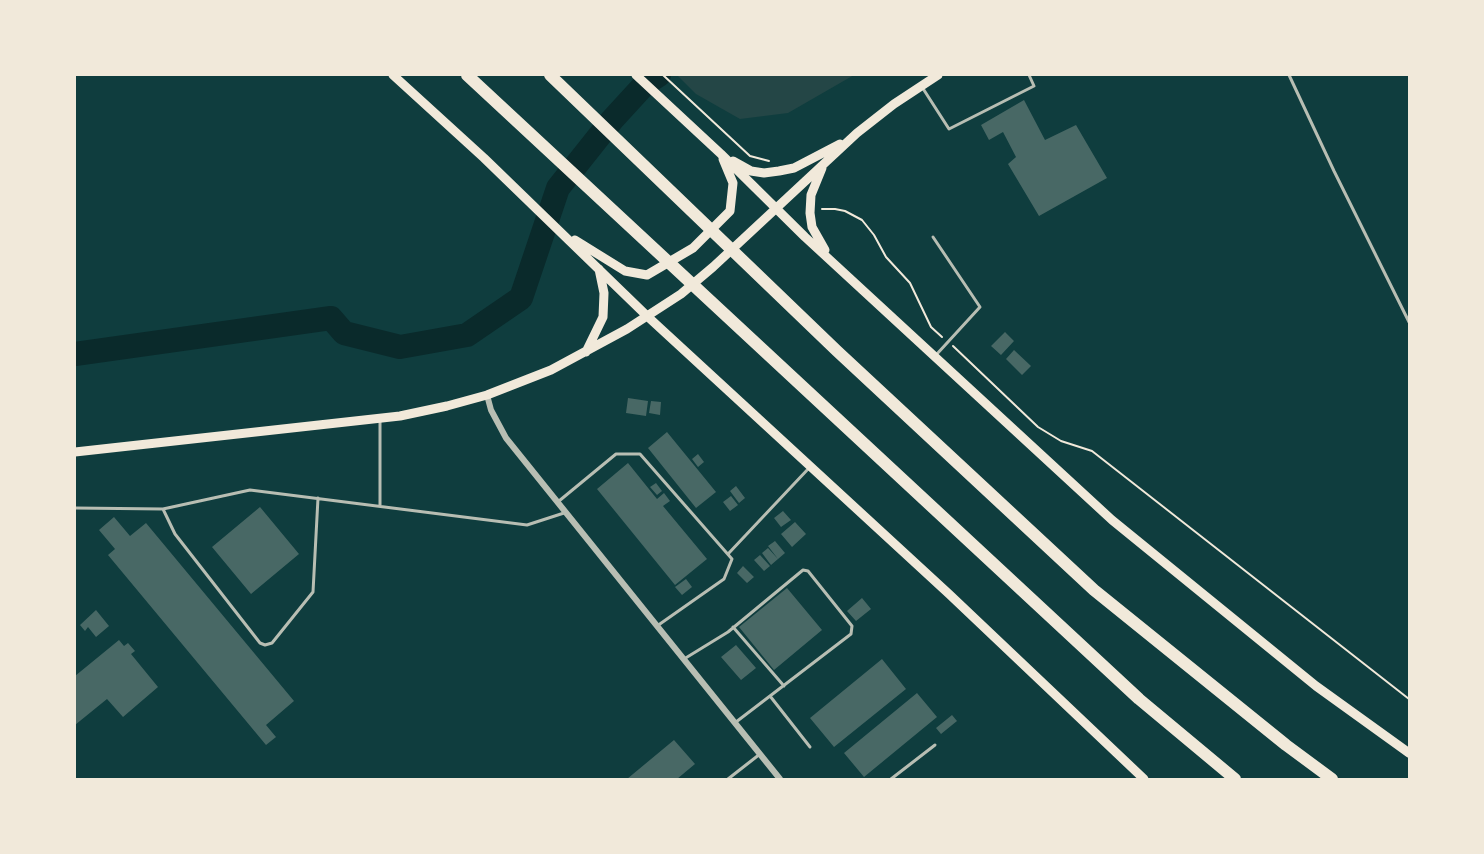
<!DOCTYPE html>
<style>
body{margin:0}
#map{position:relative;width:1484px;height:854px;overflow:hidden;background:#0f3d3e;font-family:"Playfair Display",serif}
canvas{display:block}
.frame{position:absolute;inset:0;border:76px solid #f1e9da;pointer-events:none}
</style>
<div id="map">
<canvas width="1484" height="854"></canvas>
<div class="frame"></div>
</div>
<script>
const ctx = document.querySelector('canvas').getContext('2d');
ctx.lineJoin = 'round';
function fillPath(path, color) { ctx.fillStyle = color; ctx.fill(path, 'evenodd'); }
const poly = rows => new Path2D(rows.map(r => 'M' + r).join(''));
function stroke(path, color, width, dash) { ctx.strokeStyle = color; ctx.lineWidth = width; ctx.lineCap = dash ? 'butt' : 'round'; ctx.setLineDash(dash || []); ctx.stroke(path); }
fillPath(poly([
 [677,75,854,75,788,113,740,119,696,94]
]), '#244646');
stroke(poly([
 [75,354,331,318,344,333,400,347,467,335,521,298,558,188,612,120,645,84,659,75]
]), '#0a2a2b', 24);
fillPath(poly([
 [1024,100,1045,140,1076,125,1107,178,1039,216,1008,164,1016,157,1003,132,989,140,981,125],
 [1005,332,1014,341,1001,355,991,346],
 [1014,350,1031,366,1022,375,1006,359],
 [628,398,648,401,646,416,626,413],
 [651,401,661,402,660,415,649,413],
 [667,432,716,492,696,508,648,448],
 [698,454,704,462,698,467,692,459],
 [628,463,657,499,664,493,670,501,663,506,707,559,675,585,597,489],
 [656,483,662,491,657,495,650,487],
 [736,486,745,498,739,503,730,491],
 [731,496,738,505,730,511,723,502],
 [260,507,299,554,251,594,212,547],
 [783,511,791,520,781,527,774,518],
 [114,517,130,536,146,523,294,701,266,725,276,737,266,745,108,555,115,549,99,530],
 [795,522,806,534,792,547,781,534],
 [775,541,785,553,778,559,768,546],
 [768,548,778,559,771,565,762,553],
 [760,555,770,566,764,571,754,560],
 [743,566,754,577,747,583,737,573],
 [686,579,692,587,682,595,675,587],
 [787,588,822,630,774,670,739,627],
 [862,598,871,609,856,621,847,611],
 [96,610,109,626,96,637,88,627,85,631,80,625],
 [119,640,124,646,128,643,135,651,131,654,158,687,123,717,107,699,75,725,75,676],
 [736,645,756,668,741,680,721,657],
 [882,659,906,689,834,747,810,718],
 [917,693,937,717,864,777,844,753],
 [952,715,957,721,941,734,936,728],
 [674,740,695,764,677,779,627,779]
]), '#486865');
stroke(poly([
 [663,75,750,156,769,161],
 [822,209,835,209,845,211,862,220,874,235,886,257,910,283,931,327,942,337],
 [953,346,1038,427,1061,441,1092,451,1409,699]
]), '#f1e9da', 2);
stroke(poly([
 [1289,75,1334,171,1409,322],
 [922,87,949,129,1034,86,1029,75],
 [933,237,980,307,936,355],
 [380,421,380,506],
 [559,501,616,454,640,454,732,559,724,579,657,626],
 [75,508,163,509,250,490,527,525,564,513],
 [163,509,175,534,260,643,265,645,272,643,313,592,318,498],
 [728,554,809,468],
 [733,627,784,686],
 [684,659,728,632,803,570,808,571,852,626,851,634,736,722],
 [770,696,810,747],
 [728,779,760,754],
 [891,779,935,745]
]), '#b8beb3', 3);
stroke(poly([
 [487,395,491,410,506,438,780,779]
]), '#b8beb3', 6);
stroke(poly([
 [393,75,484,158,647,316,949,594,1144,779],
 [636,75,721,154,805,237,1112,520,1316,686,1409,753],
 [733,161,751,171,764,173,779,171,794,168,840,144],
 [822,168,811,195,810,213,812,227,825,250],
 [575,240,625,271,647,275,693,248,730,211,733,183,723,159],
 [586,352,603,317,604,293,599,269],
 [75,452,400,416,447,406,487,395,551,370,627,329,681,294,713,267,857,133,894,104,938,75]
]), '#f1e9da', 9);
stroke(poly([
 [467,75,1139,699,1235,779],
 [550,75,837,351,1094,590,1286,745,1332,779]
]), '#f1e9da', 12);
</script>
